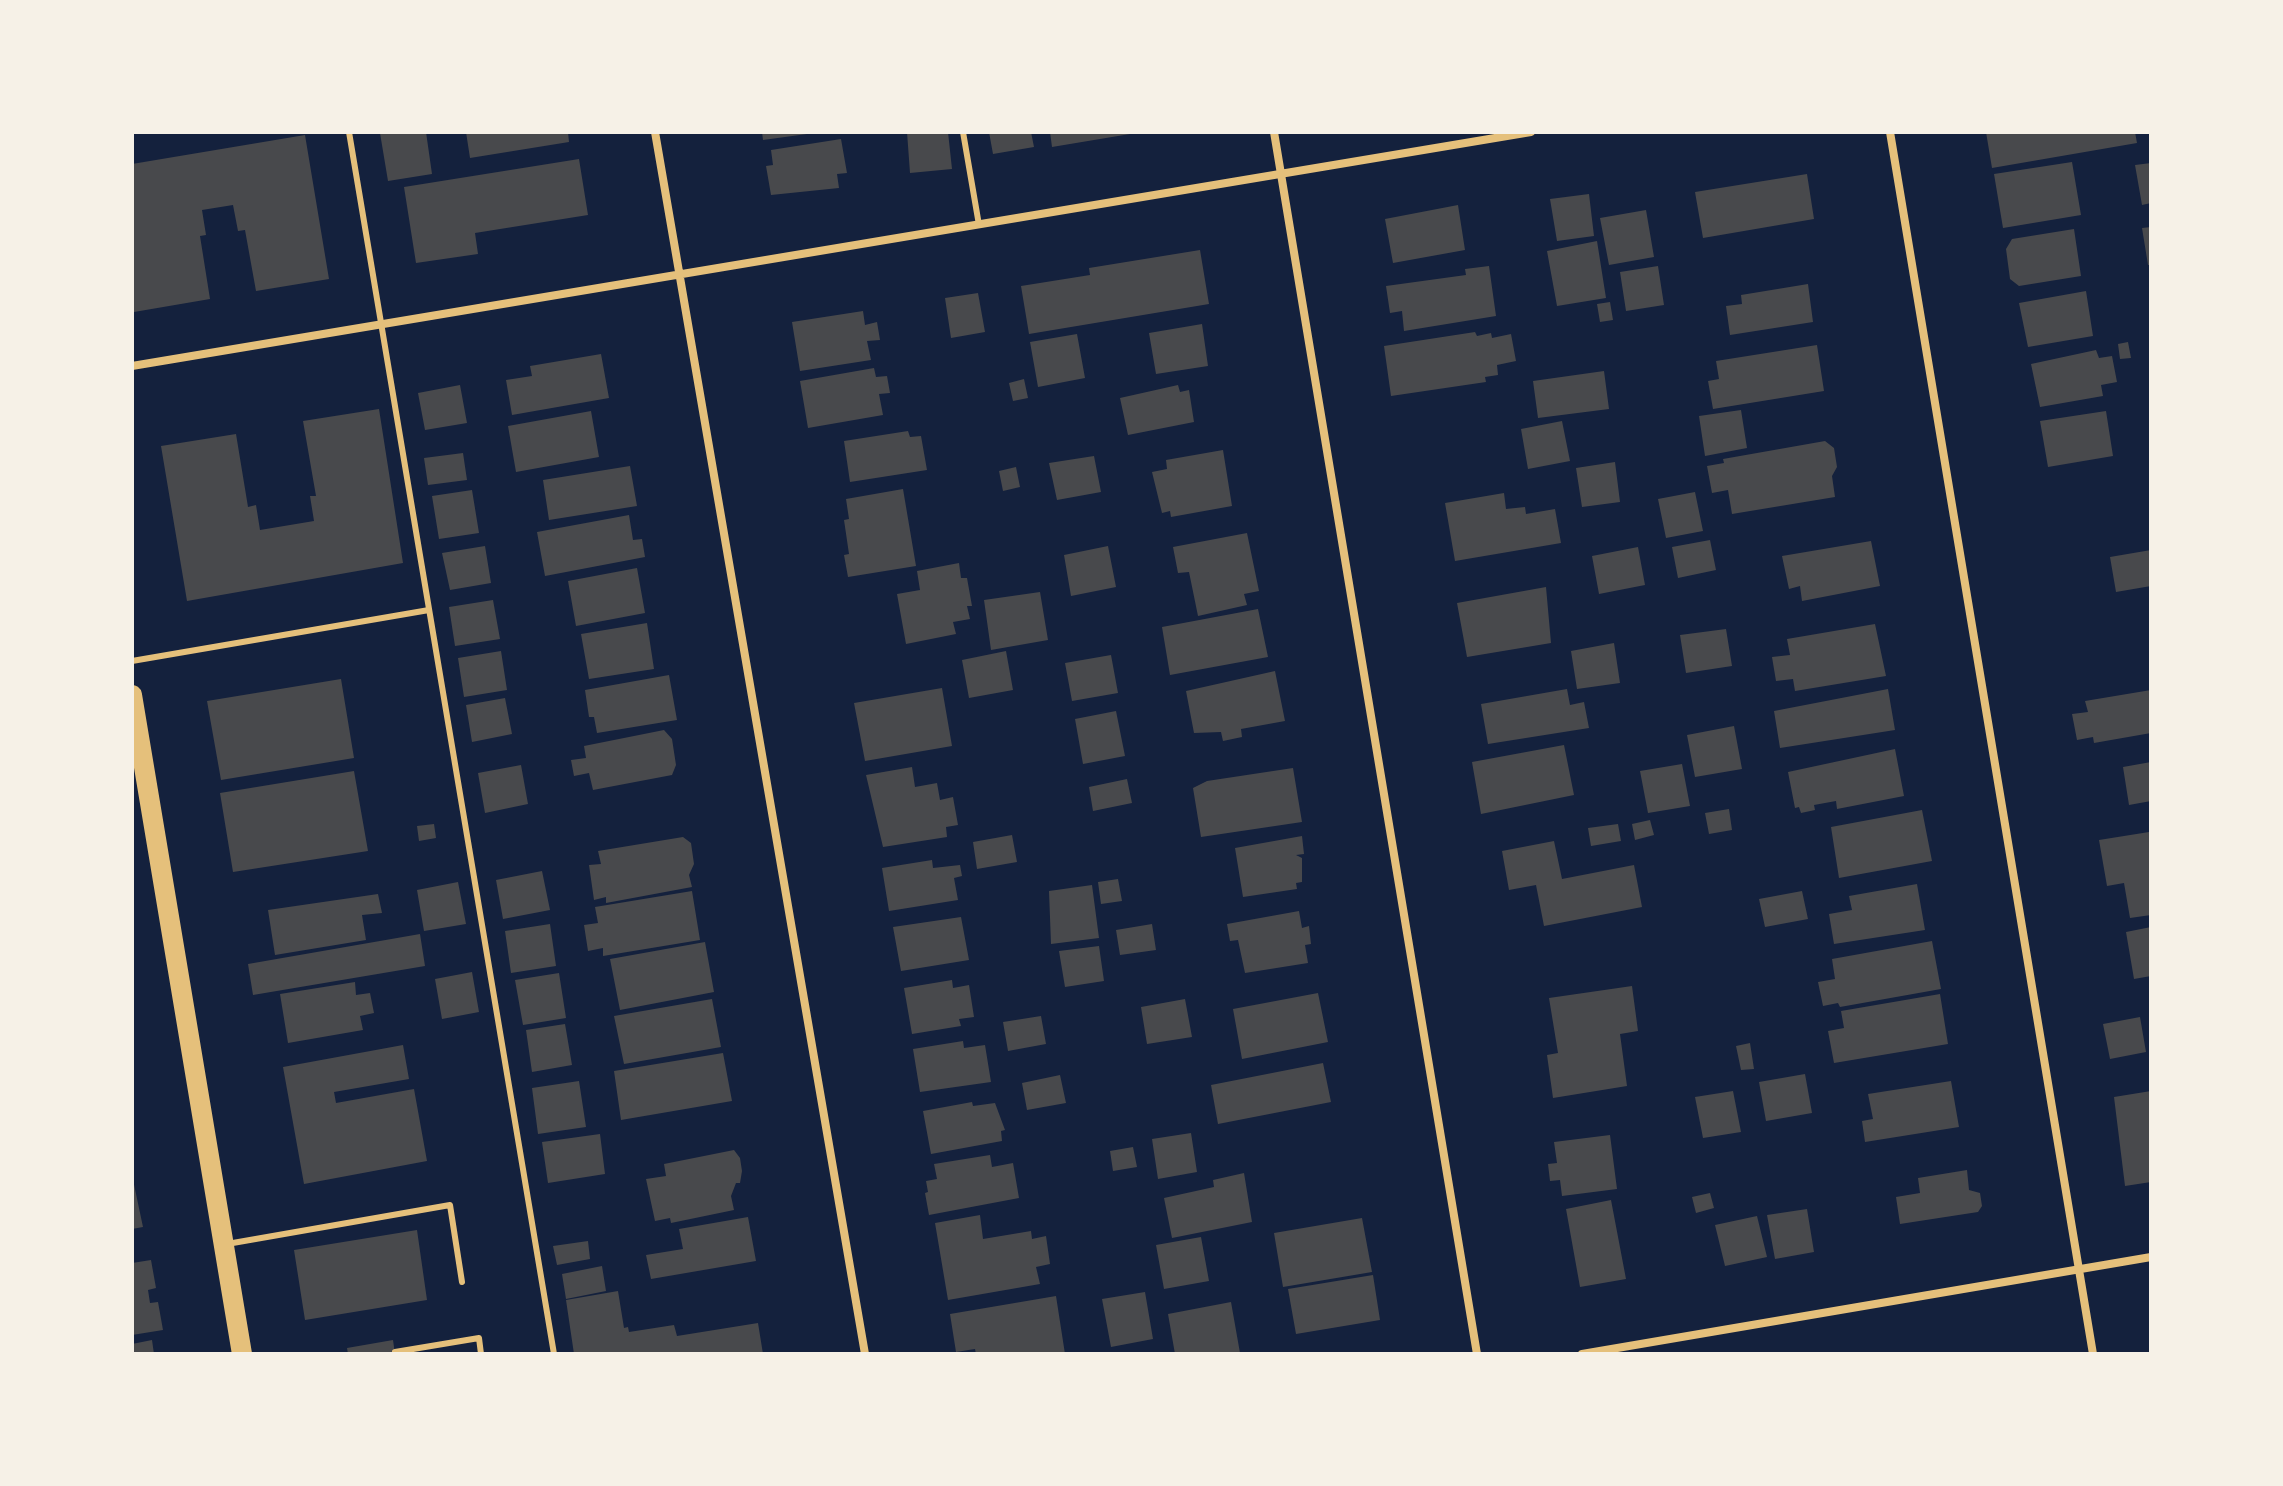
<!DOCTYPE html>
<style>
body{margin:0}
#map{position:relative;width:2283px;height:1486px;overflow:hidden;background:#14213d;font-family:"Alegreya Sans",sans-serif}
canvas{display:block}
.frame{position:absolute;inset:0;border:134px solid #f6f1e7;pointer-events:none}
</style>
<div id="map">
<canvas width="2283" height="1486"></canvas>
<div class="frame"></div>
</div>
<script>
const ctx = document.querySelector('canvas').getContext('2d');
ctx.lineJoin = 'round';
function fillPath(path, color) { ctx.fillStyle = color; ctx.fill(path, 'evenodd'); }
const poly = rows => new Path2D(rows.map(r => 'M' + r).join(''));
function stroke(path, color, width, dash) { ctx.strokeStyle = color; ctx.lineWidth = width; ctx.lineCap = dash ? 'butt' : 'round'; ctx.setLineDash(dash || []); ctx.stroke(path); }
fillPath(poly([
 [426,132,432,174,388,181,380,133],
 [466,132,568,132,569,142,470,158],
 [762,132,807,132,807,134,763,140],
 [907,132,948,132,952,169,910,173],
 [989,132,1031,132,1034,147,993,154],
 [1050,132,1130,132,1130,134,1052,147],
 [1986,132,2135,132,2137,143,1992,168],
 [305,135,329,279,256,291,245,230,238,231,233,205,202,210,206,235,200,236,210,299,134,312,132,164],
 [841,139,847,173,837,174,839,188,771,195,766,166,773,165,771,150],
 [579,159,588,215,475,233,478,254,416,263,404,187],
 [2072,162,2081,215,2003,228,1994,174],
 [2151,163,2151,203,2142,205,2135,165],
 [1807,174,1814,219,1703,238,1695,192],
 [1589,194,1594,236,1557,241,1550,199],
 [1458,205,1465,250,1393,263,1385,219],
 [1646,210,1654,257,1609,265,1600,218],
 [2151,227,2151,265,2148,265,2142,228],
 [2074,229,2081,276,2019,286,2010,279,2006,249,2012,239],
 [1597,241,1606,298,1557,306,1547,251],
 [1200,250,1209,304,1029,334,1021,286,1090,275,1089,268],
 [1489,266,1496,316,1404,331,1402,311,1390,313,1386,286,1466,275,1465,269],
 [1658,266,1664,305,1626,311,1620,272],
 [1808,284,1813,322,1730,335,1726,306,1742,304,1741,295],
 [2086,291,2093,336,2028,347,2019,303],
 [978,293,985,332,951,338,945,298],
 [1610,302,1613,320,1600,322,1597,304],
 [863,311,865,325,877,322,880,340,867,341,871,360,800,371,792,322],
 [1202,324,1208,366,1156,374,1149,333],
 [1475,332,1477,336,1491,333,1492,338,1511,334,1516,361,1497,365,1498,375,1485,377,1486,382,1391,396,1384,346],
 [1077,334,1085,378,1038,387,1030,342],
 [2128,342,2131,358,2120,359,2118,344],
 [1817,345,1824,391,1713,409,1708,381,1719,379,1716,361],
 [2096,350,2099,358,2112,356,2117,382,2101,385,2103,396,2040,407,2031,364],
 [601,354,609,398,512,415,506,380,532,376,530,366],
 [874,368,876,377,887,376,890,393,879,394,883,415,808,428,800,381],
 [1604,371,1609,409,1538,418,1533,381],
 [1024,379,1028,398,1013,401,1009,383],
 [460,385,467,423,425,430,418,393],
 [1178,385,1180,392,1189,390,1194,422,1128,435,1120,398],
 [379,409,403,563,187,601,161,446,236,434,248,507,256,505,260,530,314,521,310,496,316,496,303,421],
 [1741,410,1747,448,1705,456,1699,416],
 [591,411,599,457,516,472,508,426],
 [2106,411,2113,456,2048,467,2040,421],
 [1562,421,1570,461,1528,469,1521,429],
 [908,431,910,437,921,436,927,470,850,482,844,441],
 [1825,441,1834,448,1837,467,1832,476,1835,497,1732,514,1728,490,1712,493,1707,466,1724,463,1723,459],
 [1223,450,1232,506,1171,517,1170,511,1162,513,1152,472,1167,469,1166,460],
 [463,453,467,480,428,485,424,458],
 [1094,456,1101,492,1057,500,1049,463],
 [1615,462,1620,502,1582,507,1576,468],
 [630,466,637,506,549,520,543,480],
 [1016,467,1020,487,1003,491,999,471],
 [903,489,916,566,848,577,844,555,849,554,844,520,849,519,846,499],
 [472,490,479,533,439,539,432,496],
 [1695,492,1703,531,1666,538,1658,499],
 [1504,493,1506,509,1525,507,1526,514,1555,509,1561,543,1455,561,1445,503],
 [629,515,633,540,642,539,645,557,545,576,537,532],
 [1247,533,1259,591,1244,594,1247,605,1198,616,1189,572,1178,573,1173,547],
 [1710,540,1716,570,1678,578,1672,547],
 [1871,541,1880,586,1802,601,1800,586,1789,589,1782,556],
 [485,546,491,583,450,590,442,553],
 [1108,546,1116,587,1071,596,1064,555],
 [1638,547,1645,585,1599,594,1592,556],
 [2151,550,2151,586,2116,592,2110,557],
 [959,563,961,578,967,578,972,606,967,606,970,619,953,622,956,634,906,644,897,594,920,590,917,571],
 [637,568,645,613,576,626,568,581],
 [1546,587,1551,643,1467,657,1457,603],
 [1040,592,1048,640,991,650,984,600],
 [493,600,500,639,455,646,449,607],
 [1258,609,1268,657,1170,675,1162,627],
 [647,623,654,669,589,679,581,634],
 [1875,624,1886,676,1795,691,1793,679,1776,681,1772,657,1790,655,1787,639],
 [1726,629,1732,666,1686,673,1680,635],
 [1614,643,1620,683,1577,689,1571,651],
 [501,651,507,690,464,697,458,658],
 [1006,651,1013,690,969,698,962,660],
 [1111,655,1118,693,1072,701,1065,663],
 [1275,671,1285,721,1241,729,1242,737,1223,741,1221,732,1194,733,1186,691],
 [669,675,677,720,597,733,594,717,589,717,585,690],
 [341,679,354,758,221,780,207,701],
 [942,688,952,746,865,761,854,703],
 [1567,689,1570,705,1584,702,1589,728,1488,744,1481,704],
 [1888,689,1895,730,1780,748,1774,711],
 [2151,690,2151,733,2094,743,2093,737,2077,740,2072,714,2088,712,2085,701],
 [505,698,512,734,472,742,466,705],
 [1116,711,1125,756,1083,764,1075,719],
 [1734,726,1742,769,1695,777,1687,735],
 [664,730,672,739,676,765,672,775,593,790,589,773,574,776,571,760,586,758,584,746],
 [1564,745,1574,795,1481,814,1472,762],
 [1895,749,1904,796,1837,809,1836,801,1814,805,1815,810,1801,813,1799,807,1795,808,1788,772],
 [2151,762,2151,801,2129,805,2123,767],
 [1682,764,1690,806,1648,813,1640,771],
 [521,765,528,804,485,813,478,773],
 [912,767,915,787,937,783,940,800,953,797,958,825,946,827,947,837,883,847,866,775],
 [1293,768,1302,822,1201,837,1193,788,1207,781],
 [354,771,368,851,233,872,220,793],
 [1127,779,1132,803,1093,811,1089,787],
 [1729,809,1732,830,1709,834,1705,813],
 [1922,810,1932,861,1839,878,1831,827],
 [1650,820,1654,835,1635,840,1632,824],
 [434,824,436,838,419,841,417,826],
 [1618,824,1621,841,1591,846,1588,828],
 [2149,832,2151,915,2130,918,2124,883,2107,886,2099,840],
 [1012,835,1017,862,977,869,973,842],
 [1302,836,1304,854,1296,855,1302,858,1302,882,1296,883,1297,889,1243,897,1235,848],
 [683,837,691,843,694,864,689,875,692,887,606,903,606,897,594,900,589,865,601,864,598,851],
 [1554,841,1562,879,1634,865,1642,907,1544,926,1536,885,1509,890,1502,851],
 [932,860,933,868,960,865,962,876,954,878,958,900,889,911,882,868],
 [542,871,550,910,503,919,496,880],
 [1118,879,1122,901,1101,904,1098,882],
 [458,882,466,924,424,931,417,890],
 [1917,884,1925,930,1834,944,1829,914,1852,910,1849,896],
 [1092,885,1099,938,1051,944,1049,891],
 [692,891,700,940,603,956,603,948,588,951,584,925,598,923,595,907],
 [1802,891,1808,919,1765,927,1759,899],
 [378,894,382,913,362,915,366,940,275,955,268,910],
 [1299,911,1302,928,1309,926,1311,944,1305,945,1308,963,1245,973,1238,940,1230,941,1227,924],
 [961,917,969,960,901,971,893,927],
 [550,924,556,966,511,973,505,931],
 [1152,924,1156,950,1120,955,1116,930],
 [2151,927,2151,976,2134,979,2126,932],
 [420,934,425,966,253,995,248,964],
 [1932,941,1941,989,1840,1007,1838,1003,1823,1006,1818,982,1835,979,1832,959],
 [705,942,714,992,620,1010,610,959],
 [1099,946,1104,981,1065,987,1059,951],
 [472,972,479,1012,442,1019,435,979],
 [559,973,566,1018,523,1025,515,980],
 [952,980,953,988,969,985,974,1017,959,1019,961,1026,912,1034,904,988],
 [355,982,356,995,370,993,374,1013,360,1016,363,1030,288,1043,280,994],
 [1632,986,1638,1031,1620,1034,1627,1086,1553,1098,1547,1055,1558,1053,1549,998],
 [1318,993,1328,1042,1242,1059,1233,1009],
 [1940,994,1948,1044,1834,1063,1828,1031,1844,1028,1841,1011],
 [712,999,721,1047,624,1064,614,1016],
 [1185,999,1192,1037,1147,1044,1141,1007],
 [1041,1016,1046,1044,1008,1051,1003,1022],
 [2140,1017,2146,1052,2110,1059,2103,1024],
 [565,1024,572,1065,532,1072,526,1030],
 [963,1041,964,1048,985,1045,991,1082,920,1092,913,1049],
 [1750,1043,1754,1069,1741,1070,1736,1046],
 [403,1045,409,1079,334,1092,336,1103,414,1089,427,1161,304,1184,283,1067],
 [723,1053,732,1101,621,1120,614,1071],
 [1323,1063,1331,1102,1218,1124,1211,1085],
 [1805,1074,1812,1113,1766,1121,1759,1082],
 [1060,1075,1066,1103,1027,1110,1022,1083],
 [579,1081,586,1127,538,1134,532,1088],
 [1951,1081,1959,1127,1865,1142,1862,1121,1873,1119,1868,1094],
 [1733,1091,1741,1132,1703,1138,1695,1097],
 [2151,1091,2151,1182,2125,1186,2114,1097],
 [972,1102,973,1106,995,1103,1005,1130,1001,1131,1002,1141,931,1154,923,1111],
 [1191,1133,1197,1172,1158,1179,1152,1139],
 [600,1134,605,1174,548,1183,542,1142],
 [1610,1135,1617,1189,1562,1196,1560,1180,1550,1181,1548,1164,1557,1163,1554,1142],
 [1133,1147,1137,1167,1113,1171,1110,1151],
 [734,1150,740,1158,742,1171,740,1183,736,1183,731,1196,734,1210,671,1223,670,1218,655,1221,646,1179,666,1176,664,1164],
 [990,1155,992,1167,1013,1163,1019,1198,929,1215,925,1193,928,1192,926,1181,937,1179,934,1164],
 [1967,1170,1969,1190,1980,1193,1982,1206,1978,1212,1900,1224,1896,1197,1920,1193,1918,1178],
 [1244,1173,1252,1222,1172,1238,1164,1198,1214,1187,1213,1180],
 [132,1175,143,1227,132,1229],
 [1710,1193,1714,1208,1696,1213,1692,1197],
 [1611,1200,1626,1279,1580,1287,1566,1209],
 [1807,1209,1814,1252,1775,1259,1767,1215],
 [980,1215,983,1239,1031,1231,1032,1239,1046,1236,1050,1264,1036,1267,1040,1284,948,1300,935,1223],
 [1757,1216,1767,1257,1725,1266,1715,1225],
 [748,1217,756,1261,651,1279,646,1255,683,1249,679,1229],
 [1362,1218,1372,1272,1283,1287,1274,1233],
 [417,1230,427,1300,305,1320,294,1250],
 [1201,1237,1209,1281,1164,1289,1156,1245],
 [588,1241,590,1259,557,1265,553,1246],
 [151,1260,156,1288,148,1290,150,1303,158,1302,163,1330,132,1335,132,1263],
 [602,1266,606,1291,566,1299,562,1274],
 [1373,1275,1380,1320,1296,1334,1288,1289],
 [618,1291,624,1328,628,1327,629,1332,674,1325,677,1336,758,1323,763,1354,574,1354,566,1300],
 [1145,1292,1153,1339,1111,1347,1102,1299],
 [1056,1296,1065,1354,976,1354,975,1349,956,1352,950,1314],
 [1231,1302,1240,1353,1175,1354,1168,1314],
 [152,1340,154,1354,132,1354,132,1344],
 [393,1340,395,1354,348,1354,347,1348]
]), '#48494c');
stroke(poly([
 [349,132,554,1354],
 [963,132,979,225],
 [132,661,429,610],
 [227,1244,450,1205,462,1282],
 [395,1352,479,1338,481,1354]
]), '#e5c07b', 6);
stroke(poly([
 [655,132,865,1354],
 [1274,132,1477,1354],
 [1890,132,2093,1354],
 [132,366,1531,132],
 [1582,1354,2151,1257]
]), '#e5c07b', 8);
stroke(poly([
 [132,695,242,1354]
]), '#e5c07b', 20);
</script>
